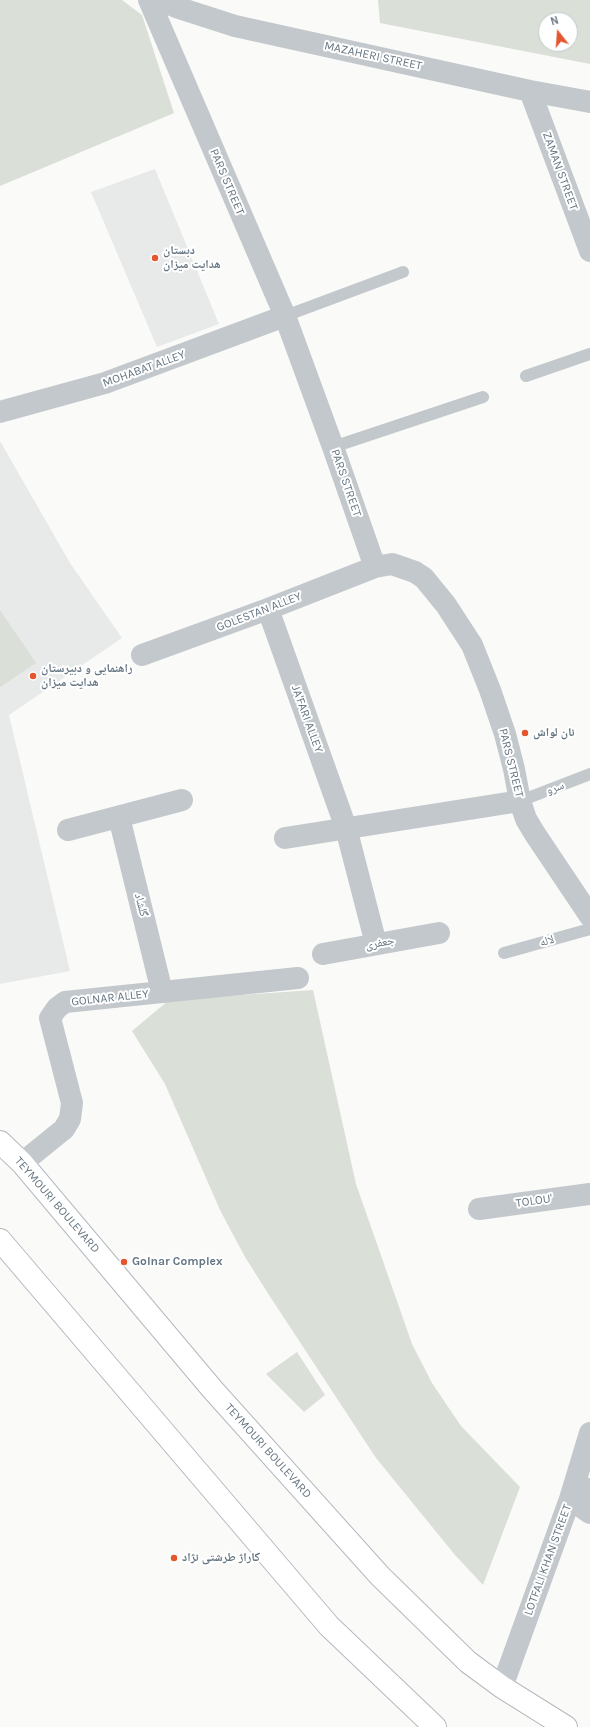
<!DOCTYPE html>
<meta charset="utf-8">
<style>
body{margin:0}
#map{position:relative;width:590px;height:1727px;overflow:hidden;background:#fafaf8;font-family:Karla,sans-serif}
canvas{display:block}
.north{position:absolute;left:538px;top:12px;width:40px;height:40px;box-sizing:border-box;background:#fff;border:1px solid #c1c8cd;border-radius:50%;rotate:343deg;font-size:11px;font-weight:700;line-height:16px;text-align:center;color:#657683}
.north::after{content:'';display:block;margin:auto;width:14px;height:18px;background:#e4572e;clip-path:polygon(50% 0,100% 100%,50% 72%,0 100%)}
</style>
<div id="map">
<canvas width="590" height="1727"></canvas>
<div class="north">N</div>
</div>
<script>
const ctx = document.querySelector('canvas').getContext('2d');
ctx.lineJoin = 'round';
function fillPath(path, color) { ctx.fillStyle = color; ctx.fill(path, 'evenodd'); }
const poly = rows => new Path2D(rows.map(r => 'M' + r).join(''));
function stroke(path, color, width, dash) { ctx.strokeStyle = color; ctx.lineWidth = width; ctx.lineCap = dash ? 'butt' : 'round'; ctx.setLineDash(dash || []); ctx.stroke(path); }
function write(font, color, halo, rows, align = 'center') {
  ctx.font = font + ' Karla,"Noto Naskh Arabic",sans-serif'; ctx.lineWidth = 4; ctx.setLineDash([]); ctx.textBaseline = 'middle'; ctx.strokeStyle = halo; ctx.fillStyle = color; for (const [text, x, y, turn = 0] of rows) {
    ctx.save(); ctx.translate(x, y); ctx.rotate((+turn || 0) * Math.PI / 180); ctx.textAlign = isNaN(turn) ? turn : align; if (halo) ctx.strokeText(text, 0, 0); ctx.fillText(text, 0, 0); ctx.restore();
  }
}
fillPath(poly([
 [155,169,219,324,157,347,91,192],
 [0,441,70,563,122,638,9,715,70,971,0,984]
]), '#e8e9e9');
fillPath(poly([
 [0,0,122,0,142,15,174,113,0,186],
 [378,0,590,0,590,64,380,23],
 [546,20,570,20,570,44,546,44],
 [0,610,36,663,0,687],
 [313,990,356,1184,412,1344,432,1383,461,1426,520,1487,483,1585,455,1555,376,1458,271,1298,245,1257,220,1210,165,1084,132,1031,169,1000],
 [297,1352,325,1395,304,1412,266,1374]
]), '#dadfd7');
const secondary = poly([
 [0,1142,22,1163,213,1390,380,1576,468,1662,502,1687,566,1727],
 [0,1240,329,1626,435,1727]
]);
stroke(secondary, '#b3babf', 24);
stroke(poly([
 [285,316,403,272],
 [526,376,590,354],
 [333,447,483,397],
 [520,801,590,774],
 [504,953,590,929]
]), '#c3c8cc', 12);
stroke(poly([
 [149,0,285,316,333,447,375,567],
 [160,0,176,7,235,26,530,91,590,102],
 [530,91,590,251],
 [0,412,105,383,285,316],
 [268,609,346,828,376,944],
 [142,655,268,609,375,567,392,564,415,572,424,578,446,605,472,645,490,690,505,734,514,769,520,801,526,819,535,834,590,916],
 [119,817,162,992],
 [68,830,182,800],
 [285,838,520,801],
 [323,954,439,933],
 [22,1163,64,1129,70,1119,72,1103,50,1018,57,1008,65,1002,298,978],
 [479,1209,590,1194],
 [590,1489,570,1499,590,1513],
 [502,1687,570,1499,590,1433]
]), '#c3c8cc', 22);
stroke(secondary, '#fff', 22);
for (const [x, y, r, color] of [
 [155,258,4,"#e4572e"],
 [33,676,4,"#e4572e"],
 [525,733,4,"#e4572e"],
 [124,1262,4,"#e4572e"],
 [174,1558,4,"#e4572e"]
]) { const dot = new Path2D(); dot.arc(x, y, r, 0, 2 * Math.PI); ctx.fillStyle = color; ctx.fill(dot); stroke(dot, '#fff', 1.5); }
write('12px', '#657683', '#fff', [
 ["MAZAHERI STREET",373,56,12],
 ["ZAMAN STREET",560,171,70],
 ["PARS STREET",227,182,67],
 ["MOHABAT ALLEY",144,369,-20],
 ["PARS STREET",346,483,71],
 ["GOLESTAN ALLEY",259,612,-21],
 ["JA'FARI ALLEY",307,719,70],
 ["PARS STREET",511,763,76],
 ["سرو",555,788,-21],
 ["گلشاد",141,905,76],
 ["لاله",547,941,-15],
 ["جعفری",380,943,-10],
 ["GOLNAR ALLEY",110,998,-6],
 ["TOLOU'",534,1201,-8],
 ["TEYMOURI BOULEVARD",57,1205,49],
 ["TEYMOURI BOULEVARD",268,1451,48],
 ["LOTFALI KHAN STREET",548,1560,-70]
]);
write('bold 12px', '#657683', '#fff', [
 ["دبستان",163,251],
 ["هدایت میزان",163,265],
 ["راهنمایی و دبیرستان",41,669],
 ["هدایت میزان",41,683],
 ["نان لواش",533,733],
 ["Golnar Complex",132,1262],
 ["گاراژ طرشتی نژاد",182,1558]
], 'left');
</script>
